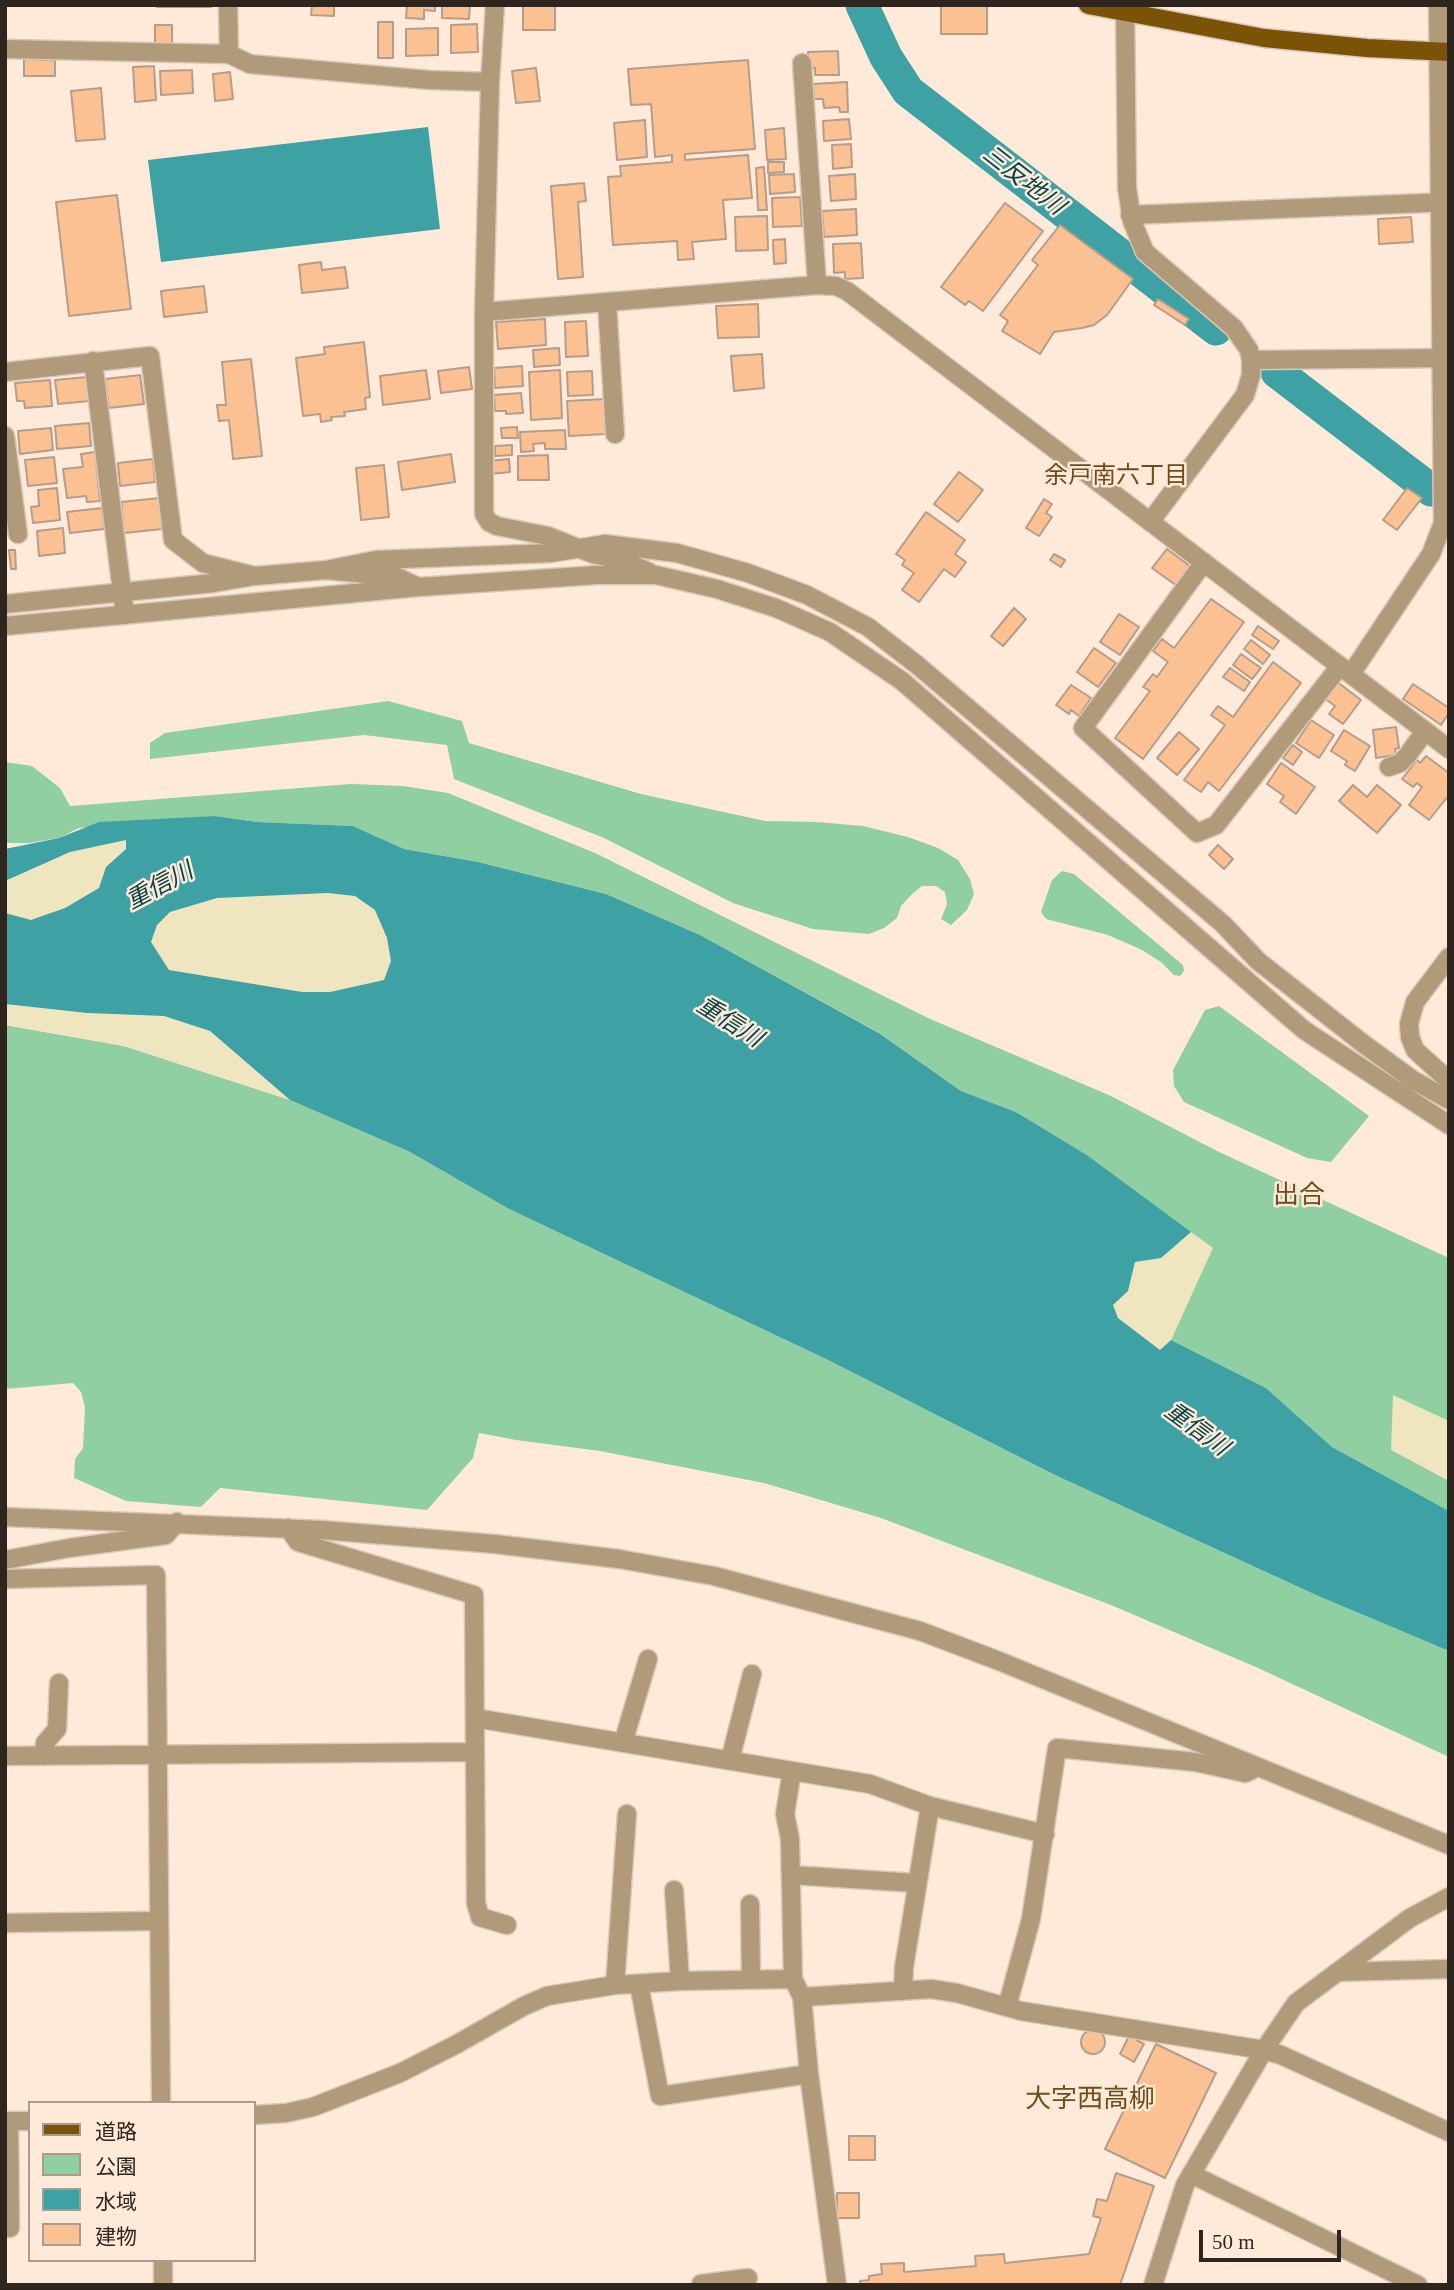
<!DOCTYPE html>
<meta charset="utf-8">
<style>
body{margin:0}
#map{position:relative;width:1454px;height:2290px;overflow:hidden;background:#ffeada;font-family:"Times New Roman","Noto Sans JP",serif}
canvas{display:block}
.frame{position:absolute;inset:0;border:7px solid #2e251e;pointer-events:none}
.legend{position:absolute;left:28px;top:2101px;width:228px;height:161px;box-sizing:border-box;background:#ffeada;border:2px solid #ab9b8f;margin:0;padding:9px 12px;list-style:none;font-size:21px;color:#2e251e}
.legend li{display:flex;align-items:center;gap:14px;height:35px}
.legend b{width:35px;border:2px solid #ab9b8f}
.scale{position:absolute;left:1199px;top:2230px;width:142px;height:32px;box-sizing:border-box;border:4px solid #2e251e;border-top:0;padding-left:9px;font-size:21px;line-height:24px;white-space:nowrap;color:#2e251e;-webkit-text-stroke:5px #ffeada;paint-order:stroke}
</style>
<div id="map">
<canvas width="1454" height="2290"></canvas>
<div class="frame"></div>
<ul class="legend">
<li><b style="height:9px;background:#7a5307"></b>道路</li>
<li><b style="height:19px;background:#8fcfa1"></b>公園</li>
<li><b style="height:19px;background:#3ea1a3"></b>水域</li>
<li><b style="height:19px;background:#fcc192"></b>建物</li>
</ul>
<div class="scale">50 m</div>
</div>
<script>
const ctx = document.querySelector('canvas').getContext('2d');
ctx.lineJoin = 'round';
function fillPath(path, color) { ctx.fillStyle = color; ctx.fill(path, 'evenodd'); }
const poly = rows => new Path2D(rows.map(r => 'M' + r).join(''));
function stroke(path, color, width, dash) { ctx.strokeStyle = color; ctx.lineWidth = width; ctx.lineCap = dash ? 'butt' : 'round'; ctx.setLineDash(dash || []); ctx.stroke(path); }
function write(font, color, halo, rows, align = 'center') {
  ctx.font = font + ' "Times New Roman","Noto Sans JP",serif'; ctx.lineWidth = 5; ctx.setLineDash([]); ctx.textBaseline = 'middle'; ctx.strokeStyle = halo; ctx.fillStyle = color; for (const [text, x, y, turn = 0] of rows) {
    ctx.save(); ctx.translate(x, y); ctx.rotate((+turn || 0) * Math.PI / 180); ctx.textAlign = isNaN(turn) ? turn : align; if (halo) ctx.strokeText(text, 0, 0); ctx.fillText(text, 0, 0); ctx.restore();
  }
}
fillPath(poly([
 [388,701,462,721,469,743,641,794,765,821,817,822,863,826,908,837,938,848,958,860,970,879,974,894,967,910,951,925,941,919,947,904,945,892,936,886,922,886,912,894,901,906,897,918,884,928,869,934,813,929,733,903,604,838,454,779,447,745,364,735,150,759,150,743,165,733],
 [5,762,32,766,60,788,70,806,351,784,403,786,448,793,595,853,928,1018,1111,1096,1217,1151,1449,1258,1449,1511,1332,1447,1266,1388,1171,1340,1212,1248,1087,1155,1016,1112,961,1091,878,1032,700,935,606,894,478,862,404,849,353,826,257,822,215,816,79,828,59,838,29,843,5,843],
 [1062,871,1074,874,1183,965,1184,971,1180,976,1174,975,1161,962,1142,950,1108,935,1046,919,1041,912,1052,880],
 [1219,1006,1369,1116,1331,1162,1307,1158,1184,1102,1174,1086,1173,1070,1205,1010],
 [5,1025,124,1046,290,1100,410,1152,509,1209,826,1359,1057,1476,1316,1595,1449,1651,1449,1757,1258,1668,1111,1605,881,1518,764,1483,600,1451,516,1440,479,1433,473,1458,427,1510,220,1488,201,1507,126,1501,74,1478,75,1459,83,1448,85,1407,81,1392,73,1383,5,1389]
]), '#8fcfa1');
fillPath(poly([
 [126,840,126,849,106,867,99,888,65,908,31,920,5,913,5,881,70,852],
 [328,893,355,896,375,910,387,938,391,961,384,980,330,992,302,992,169,970,151,942,157,925,170,912,218,898],
 [5,1004,87,1013,164,1016,210,1031,290,1100,124,1046,5,1025],
 [1191,1232,1213,1248,1171,1340,1160,1350,1117,1318,1112,1305,1128,1290,1135,1262,1161,1258],
 [1393,1395,1449,1421,1449,1481,1391,1450]
]), '#efe5bf');
fillPath(poly([
 [428,127,440,229,161,262,148,160],
 [215,816,257,822,353,826,404,849,478,862,606,894,700,935,879,1033,961,1091,1016,1112,1087,1155,1191,1232,1161,1258,1135,1262,1128,1291,1113,1305,1118,1318,1160,1350,1171,1340,1266,1388,1332,1447,1449,1511,1449,1651,1316,1595,1057,1476,826,1359,509,1209,410,1152,290,1100,210,1031,164,1016,87,1013,5,1004,5,913,31,920,65,908,99,888,106,867,126,849,126,840,70,852,5,881,5,849,59,838,99,822],
 [328,893,355,896,375,910,387,938,391,961,384,980,330,992,302,992,169,970,151,942,157,925,170,912,217,898]
]), '#3ea1a3');
stroke(poly([
 [862,5,886,57,908,91,1216,329],
 [1277,372,1431,490]
]), '#3ea1a3', 33);
const building = poly([
 [157,5,211,5,211,7,157,7,157,5],
 [312,5,334,5,334,16,311,15,312,5],
 [407,5,435,5,435,11,424,10,424,19,406,18,407,5],
 [442,5,470,5,469,19,442,18,442,5],
 [941,5,987,5,987,34,941,34,941,5],
 [523,6,555,6,555,30,523,30,523,6],
 [378,22,393,22,393,58,378,58,378,22],
 [477,24,478,52,451,53,451,25,477,24],
 [155,25,172,25,172,46,155,46,155,25],
 [438,28,438,55,406,56,406,29,438,28],
 [838,51,839,75,815,75,815,68,808,68,808,52,838,51],
 [24,59,55,60,55,76,24,76,24,59],
 [748,60,755,149,685,154,685,160,748,155,752,198,723,200,726,239,692,242,694,259,678,260,677,241,613,245,608,177,621,176,620,166,672,162,672,155,655,157,651,104,631,105,628,69,748,60],
 [154,66,156,100,135,102,133,67,154,66],
 [536,68,540,101,516,103,512,71,536,68],
 [192,70,193,93,161,95,160,71,192,70],
 [230,72,233,99,215,101,213,74,230,72],
 [847,82,848,112,840,112,839,107,824,108,823,99,814,99,813,84,847,82],
 [101,88,105,139,76,141,71,91,101,88],
 [849,119,851,139,824,141,823,121,849,119],
 [645,120,647,157,617,160,614,123,645,120],
 [784,128,786,159,767,160,765,130,784,128],
 [851,144,852,167,833,169,832,145,851,144],
 [768,162,784,162,784,172,768,173,768,162],
 [764,167,767,210,758,210,756,168,764,167],
 [794,174,795,192,770,194,769,175,794,174],
 [855,174,856,199,831,201,829,176,855,174],
 [584,183,586,201,578,202,583,277,558,279,551,186,584,183],
 [117,195,131,309,69,316,56,202,117,195],
 [800,197,802,226,773,227,772,198,800,197],
 [1005,203,1043,231,983,311,969,301,965,305,941,287,1005,203],
 [856,209,857,235,824,237,822,211,856,209],
 [767,216,768,250,736,251,735,217,767,216],
 [1411,217,1413,242,1379,244,1378,219,1411,217],
 [1060,225,1133,279,1107,315,1094,325,1082,328,1054,332,1040,354,1002,331,1008,321,1000,315,1038,265,1032,260,1060,225],
 [785,239,786,263,774,264,773,240,785,239],
 [861,243,863,278,845,279,845,272,834,273,833,244,861,243],
 [321,262,322,270,345,267,348,288,302,293,299,265,321,262],
 [204,286,207,312,164,317,161,291,204,286],
 [1158,299,1189,319,1185,325,1154,305,1158,299],
 [758,304,759,337,718,338,716,306,758,304],
 [545,319,546,345,498,349,496,322,545,319],
 [586,321,588,356,566,357,565,322,586,321],
 [364,342,370,397,365,398,366,409,344,412,345,416,331,417,332,420,321,422,320,414,303,416,296,358,325,354,324,347,364,342],
 [559,348,560,365,534,367,533,350,559,348],
 [762,354,764,388,734,391,731,356,762,354],
 [251,359,262,456,233,459,229,420,219,421,217,405,226,405,222,362,251,359],
 [522,366,523,386,495,388,494,368,522,366],
 [469,367,472,389,441,393,438,371,469,367],
 [426,370,430,399,383,405,380,376,426,370],
 [560,370,562,418,531,420,529,372,560,370],
 [592,371,593,395,568,396,567,372,592,371],
 [140,375,144,404,109,408,105,379,140,375],
 [87,377,89,401,58,404,55,380,87,377],
 [50,380,52,406,25,408,24,401,17,401,15,383,50,380],
 [521,393,523,413,506,414,506,411,495,411,494,395,521,393],
 [604,399,606,434,569,436,567,401,604,399],
 [89,423,91,446,57,449,55,426,89,423],
 [517,427,518,438,502,438,501,428,517,427],
 [51,428,53,450,20,454,18,431,51,428],
 [565,430,566,449,545,449,545,443,533,444,534,451,521,452,520,432,565,430],
 [512,445,512,455,495,456,495,446,512,445],
 [95,452,100,501,87,502,86,496,67,498,63,469,83,467,81,454,95,452],
 [451,454,455,482,402,490,398,462,451,454],
 [548,455,549,480,518,480,518,456,548,455],
 [54,457,57,483,28,486,25,460,54,457],
 [153,459,155,482,120,486,118,463,153,459],
 [509,459,510,472,490,474,489,461,509,459],
 [384,465,389,517,361,520,356,468,384,465],
 [959,472,983,490,958,522,934,504,959,472],
 [57,488,60,520,33,523,31,507,39,506,38,490,57,488],
 [1407,488,1422,498,1397,530,1383,520,1407,488],
 [159,498,162,529,124,533,121,502,159,498],
 [1044,499,1052,504,1046,513,1052,517,1039,536,1026,528,1044,499],
 [102,508,104,529,70,533,67,512,102,508],
 [926,512,965,540,955,554,966,562,955,577,944,569,919,602,902,590,914,573,902,565,905,560,896,554,926,512],
 [63,528,65,553,39,556,37,531,63,528],
 [1167,549,1191,567,1177,586,1152,568,1167,549],
 [9,550,15,550,16,569,11,569,9,550],
 [1054,554,1065,560,1061,567,1050,560,1054,554],
 [1211,599,1244,622,1143,759,1115,738,1150,691,1143,687,1153,674,1157,677,1168,662,1153,651,1162,639,1174,648,1211,599],
 [1014,608,1026,619,1003,646,991,636,1014,608],
 [1119,614,1139,627,1120,655,1100,642,1119,614],
 [1258,626,1279,641,1273,649,1252,635,1258,626],
 [1251,640,1270,655,1263,664,1244,649,1251,640],
 [1094,648,1116,663,1098,687,1077,672,1094,648],
 [1241,654,1261,668,1252,679,1233,665,1241,654],
 [1273,662,1301,683,1219,791,1208,782,1201,792,1184,780,1225,725,1211,715,1218,706,1233,717,1273,662],
 [1230,668,1250,682,1244,691,1223,677,1230,668],
 [1336,681,1361,700,1343,724,1329,714,1335,706,1324,698,1336,681],
 [1413,684,1449,708,1449,713,1441,725,1403,699,1413,684],
 [1071,685,1091,698,1079,716,1071,710,1069,714,1056,705,1071,685],
 [1311,720,1334,735,1319,758,1296,743,1311,720],
 [1396,727,1399,748,1395,749,1396,755,1376,758,1373,730,1396,727],
 [1344,730,1370,746,1355,771,1345,765,1347,761,1331,751,1344,730],
 [1179,732,1199,749,1177,775,1157,758,1179,732],
 [1293,745,1302,752,1293,765,1283,758,1293,745],
 [1426,756,1449,773,1449,795,1429,820,1409,805,1422,787,1417,783,1413,787,1402,779,1417,760,1420,763,1426,756],
 [1281,763,1315,787,1296,814,1280,802,1284,796,1267,784,1281,763],
 [1353,785,1367,797,1377,785,1401,805,1377,833,1339,801,1353,785],
 [1218,845,1233,859,1224,869,1209,855,1218,845],
 '1081 2042a12 12 0 1 1 24 0a12 12 0 1 1-24 0Z',
 [1129,2036,1144,2044,1134,2062,1120,2054,1129,2036],
 [1156,2044,1216,2073,1165,2178,1105,2149,1156,2044],
 [849,2136,875,2136,875,2160,849,2160,849,2136],
 [1116,2173,1154,2186,1120,2285,860,2285,860,2281,869,2280,869,2276,882,2274,881,2264,904,2263,904,2272,976,2266,975,2256,1004,2254,1005,2263,1089,2254,1101,2218,1093,2216,1097,2199,1107,2201,1116,2173],
 [837,2193,859,2193,859,2218,837,2218,837,2193]
]);
fillPath(building, '#fcc192');
stroke(building, '#b49d8a', 2);
const minor = poly([
 [228,5,229,54],
 [495,5,490,82,484,312,484,514,489,522,497,526,548,536,593,554,621,560,649,572],
 [1125,5,1127,188,1132,221,1145,252,1234,328,1249,350,1251,360,1251,375,1245,395,1150,522],
 [5,49,229,54,250,64,429,80,490,82],
 [802,63,817,285],
 [1130,215,1449,202],
 [607,302,615,434],
 [484,312,817,285,836,286,847,291,1449,749],
 [1251,360,1449,358],
 [93,361,125,615],
 [5,372,150,356,173,540,203,563,255,576,326,570,397,577,416,586],
 [5,436,18,534],
 [1204,562,1083,728,1197,833,1216,825,1340,666],
 [326,570,376,560,551,553,605,544,677,553,748,573,807,595,868,627,916,664,1223,924,1258,961,1365,1045,1413,1080,1449,1100],
 [5,604,214,583,249,577],
 [5,626,419,587,597,575,656,575,717,589,776,608,830,632,902,681,1304,1030,1449,1125],
 [1351,674,1431,554,1443,523,1438,5],
 [1389,767,1400,763,1407,756,1425,731],
 [1449,957,1415,1002,1409,1024,1410,1037,1415,1050,1447,1079,1449,1084],
 [5,1517,322,1530,495,1544,619,1559,714,1576,920,1631,999,1661,1449,1845],
 [288,1528,298,1542,474,1595,476,1903,480,1917,507,1925],
 [5,1560,69,1548,166,1535,177,1522],
 [5,1579,156,1575,161,2103],
 [475,1718,870,1784,930,1806,1045,1834],
 [623,1743,648,1659],
 [5,1756,474,1752],
 [44,1756,45,1743,57,1729,59,1683],
 [730,1760,752,1674],
 [792,1771,785,1814,790,1839,793,1979,802,1997,809,2074,837,2285],
 [791,1875,916,1883],
 [674,1890,680,1981],
 [750,1904,751,1979],
 [5,1923,159,1921],
 [1337,1972,1449,1969],
 [639,1984,660,2096,809,2074],
 [615,1985,627,1814],
 [903,1991,904,1967,930,1806],
 [802,1997,931,1989,957,1993,1021,2011,1264,2050,1281,2055,1449,2132],
 [1007,2007,1031,1919,1057,1748,1195,1762,1245,1773,1252,1770],
 [254,2115,286,2113,313,2107,400,2073,457,2044,524,2006,547,1996,615,1985,680,1981,793,1979],
 [5,2121,30,2121],
 [9,2121,10,2228],
 [1191,2174,1418,2285],
 [163,2260,163,2285],
 [701,2284,748,2278],
 [1153,2285,1185,2185,1264,2050,1296,2003,1410,1918,1449,1897]
]);
const major = poly([
 [1088,5,1264,38,1367,48,1449,52]
]);
stroke(minor, '#d9c7b8', 21);
stroke(major, '#d9c7b8', 21);
stroke(minor, '#b09a7a', 18);
stroke(major, '#7a5307', 18);
write('italic 24px', '#044345', '#ffeada', [
 ["三反地川",1023,181,38],
 ["重信川",160,887,-28],
 ["重信川",729,1023,32],
 ["重信川",1196,1430,36]
]);
write('24px', '#704c1b', '#ffeada', [
 ["余戸南六丁目",1116,477]
]);
write('26px', '#704c1b', '#ffeada', [
 ["出合",1299,1196],
 ["大字西高柳",1090,2100]
]);
</script>
